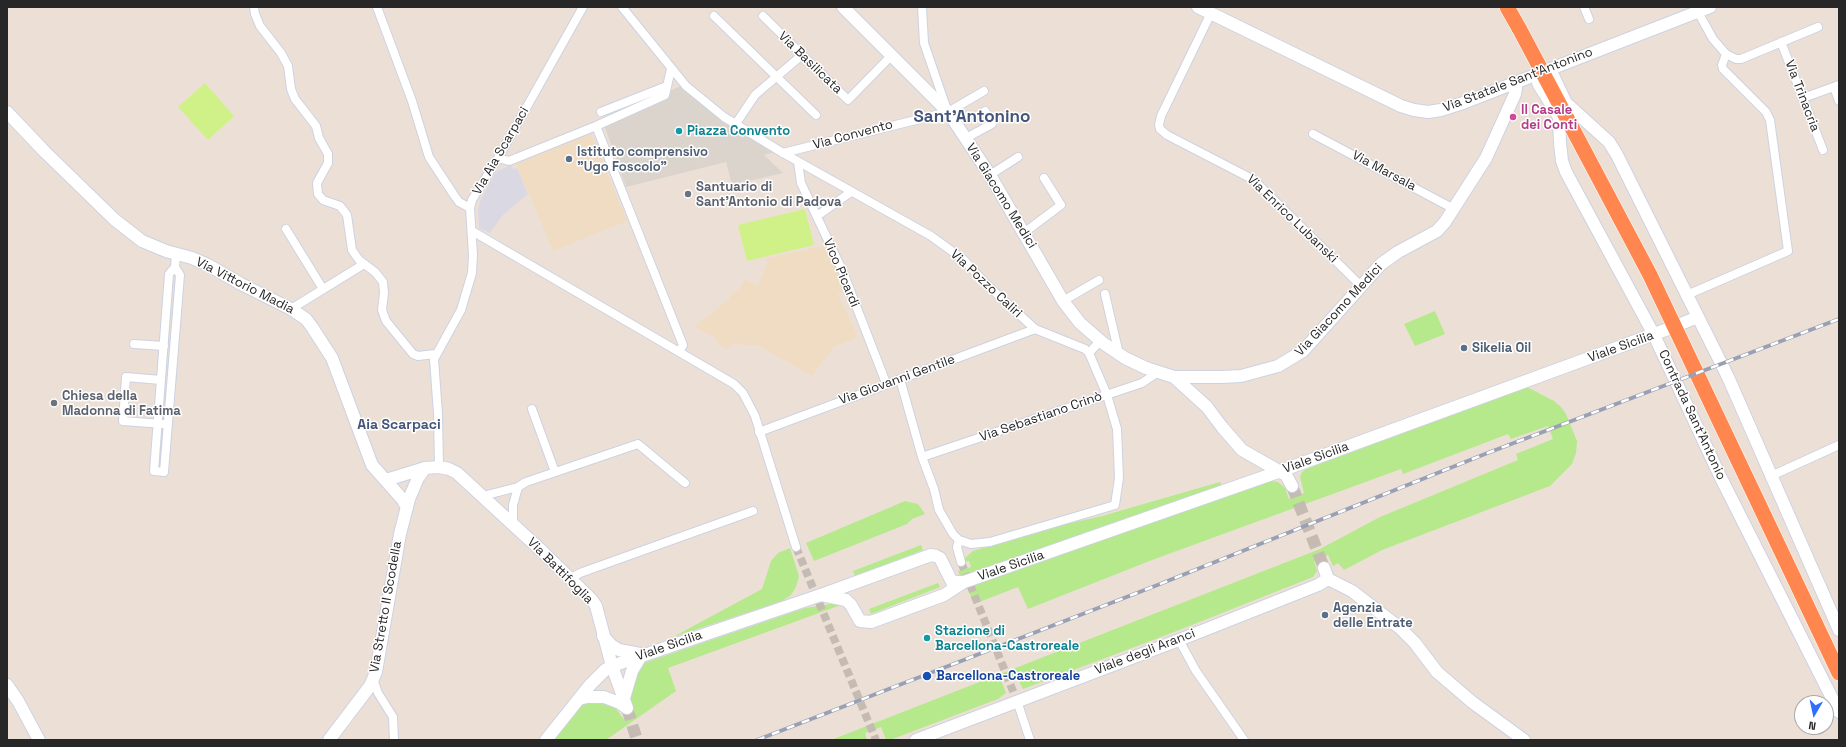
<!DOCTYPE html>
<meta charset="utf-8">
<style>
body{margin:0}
#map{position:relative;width:1846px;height:747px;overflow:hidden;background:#ece0d6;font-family:"Space Grotesk",sans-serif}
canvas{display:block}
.frame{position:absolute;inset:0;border:8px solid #272727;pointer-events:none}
.north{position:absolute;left:1794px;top:695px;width:40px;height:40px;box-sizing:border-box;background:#fff;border:1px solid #a9a9a9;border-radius:50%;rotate:189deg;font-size:11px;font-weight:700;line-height:16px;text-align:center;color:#272727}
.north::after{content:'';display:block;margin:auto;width:14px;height:18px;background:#306eff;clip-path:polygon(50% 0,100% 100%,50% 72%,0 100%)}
</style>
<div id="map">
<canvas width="1846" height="747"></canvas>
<div class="frame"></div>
<div class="north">N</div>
</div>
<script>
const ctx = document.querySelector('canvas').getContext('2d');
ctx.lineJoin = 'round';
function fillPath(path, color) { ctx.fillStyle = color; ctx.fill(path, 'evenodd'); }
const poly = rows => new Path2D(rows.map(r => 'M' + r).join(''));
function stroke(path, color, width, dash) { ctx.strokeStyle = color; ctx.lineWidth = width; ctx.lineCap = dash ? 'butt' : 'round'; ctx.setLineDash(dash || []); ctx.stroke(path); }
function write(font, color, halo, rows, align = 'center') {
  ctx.font = font + ' "Space Grotesk",sans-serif'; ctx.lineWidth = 3; ctx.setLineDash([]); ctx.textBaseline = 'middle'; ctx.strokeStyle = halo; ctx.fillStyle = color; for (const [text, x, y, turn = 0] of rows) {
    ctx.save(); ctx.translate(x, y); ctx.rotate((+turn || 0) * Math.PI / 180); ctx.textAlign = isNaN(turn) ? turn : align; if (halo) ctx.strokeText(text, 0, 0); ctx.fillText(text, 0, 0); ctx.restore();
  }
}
fillPath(poly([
 [511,165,513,169,517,168,528,194,502,216,490,233,479,228,478,210,481,199,496,172]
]), '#dad8e3');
fillPath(poly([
 [591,133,627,221,553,251,516,164],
 [827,245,846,290,838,294,858,337,834,347,812,376,759,346,732,344,727,349,717,343,714,337,694,327,729,299,730,295,739,289,745,279,758,286,767,263,767,258]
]), '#f0dcc3');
fillPath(poly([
 [1435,311,1445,334,1415,346,1404,324],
 [1527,387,1554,401,1561,407,1566,414,1577,441,1576,453,1572,464,1550,486,1382,550,1344,570,1338,563,1333,566,1328,555,1314,561,1317,571,1313,577,1169,634,1023,689,1016,675,1001,680,1006,693,998,699,890,740,886,740,881,727,865,733,867,740,831,740,1320,549,1380,517,1518,460,1516,454,1553,439,1548,426,1511,439,1508,434,1403,474,1401,469,1152,560,1028,609,1018,587,974,604,967,587,1271,481,1278,482,1285,488,1289,499,1304,493,1300,477,1302,472,1306,469],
 [1220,482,1222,486,960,577,958,571,971,567,969,561,965,562,965,558,973,551,1066,524,1102,516],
 [905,501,918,504,925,514,912,519,907,524,814,561,806,543],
 [921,545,923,550,855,576,853,571],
 [790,548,799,576,796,587,791,595,782,601,673,637,762,589,771,561,778,553],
 [938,583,940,587,871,614,869,609],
 [831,604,841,605,668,668,676,691,606,740,553,740,581,706,588,702,599,702,610,705,617,710,625,721,635,713,629,700,637,672,644,663,805,608]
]), '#b6e88c');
fillPath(poly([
 [205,83,234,116,208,140,178,107],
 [805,209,814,245,747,261,738,225]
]), '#d0f187');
fillPath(poly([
 [688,83,726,114,784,150,764,155,783,173,732,185,726,162,626,187,602,119]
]), '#dbd4cd');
stroke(poly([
 [796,547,876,740],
 [961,562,1017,701]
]), '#c5bbb3', 8, [8, 4]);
stroke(poly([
 [1292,486,1324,568],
 [627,708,637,740]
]), '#c5bbb3', 12, [12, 6]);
const street = poly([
 [254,7,255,14,260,26,281,53,288,66,291,89,295,99,316,126,319,138,328,154,328,163,317,183,318,194,323,200,340,206,347,215,352,250,359,260,375,272,383,282,384,293,382,310,386,321,413,354,418,356,435,354],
 [377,7,412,101,429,157,454,195,459,202,470,208],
 [622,7,686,86,724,117,783,153,931,236,964,260,985,283,1035,329,1085,349,1089,353,1107,395,1117,429,1119,478,1115,505,990,542,971,544,959,540,953,534,939,510,934,489,922,457,900,379],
 [922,7,924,43,946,107],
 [1584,7,1589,19],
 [1698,12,1713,39,1726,54,1736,59,1741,59,1818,27],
 [1211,13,1161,116,1159,125,1160,129,1167,135,1254,180,1361,286],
 [714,16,816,115],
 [763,16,848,100,891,56],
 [1781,42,1823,150],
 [1834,87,1839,101],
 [1803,98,1839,85],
 [601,112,667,86],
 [735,125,755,95,802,55],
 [596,126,683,345,679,352],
 [1313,134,1454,209],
 [966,138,992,124,985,111],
 [783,153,948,112,984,91],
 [498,158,509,161,596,126,665,95,671,69],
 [798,162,801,183,843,272,886,383],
 [990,175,1018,157],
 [817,216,851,192],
 [286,229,323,289],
 [472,231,734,384,743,393,755,416,796,547],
 [1025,232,1061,205,1044,178],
 [175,267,180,275,164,472,154,471,169,274,175,267,176,254],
 [1105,294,1119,354],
 [1687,295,1788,251,1770,120,1766,112,1723,69,1722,65,1726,54],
 [1063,301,1099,280],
 [291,309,364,264],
 [134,344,164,346],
 [1089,353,1100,341],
 [161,380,126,377,123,421,163,424],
 [532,409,555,472],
 [759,432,1035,329],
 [922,457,1142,383,1158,372],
 [439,467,438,414,434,359,461,310,472,273,473,255,470,208,472,200,498,158,583,7],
 [1771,476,1839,445],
 [483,496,518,487,526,482,638,444,685,483],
 [513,526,513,505,518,487],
 [959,540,957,547,961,562],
 [570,579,580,573,753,511],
 [1179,640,1196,671,1244,740],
 [373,679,378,693,393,717,394,740],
 [1017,701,1030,740]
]);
const secondary = poly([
 [843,7,948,112,990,175,1063,301,1080,323,1103,343,1125,358,1146,368,1174,377,1222,377,1241,376,1278,366,1303,351,1381,264,1398,252,1437,231,1445,222,1486,158,1515,94,1517,82],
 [1198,7,1401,106,1414,110,1428,112,1441,110,1463,103,1710,7],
 [1550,69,1566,103,1609,142,1617,155,1728,377,1839,630],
 [1539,74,1537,79,1539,85,1559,117,1560,143,1562,161,1566,172,1654,335,1720,476,1839,712],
 [7,112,45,152,115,220,142,241,166,251,192,258,208,265,241,284,291,309,306,319,312,327,332,358,372,465,403,500,407,508],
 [1683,323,1698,317],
 [1174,377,1207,407,1222,427,1242,450,1286,475,1292,486],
 [386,480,425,468,439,467,449,469,457,473,545,554,592,600,596,606,612,666,627,708],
 [1324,568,1328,579,1352,591,1400,628,1415,643,1437,672,1472,702,1524,740],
 [821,595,846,600,851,605,860,621,871,622,944,595,964,582,1278,472,1668,329],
 [603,636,611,645,619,650,640,654],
 [7,685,18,701,39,740],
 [624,698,632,671,641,656],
 [579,699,587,697,604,697,620,703,627,708],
 [329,740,370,686,376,672,400,534,409,499,418,478,425,468],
 [546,740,590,685,605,670,612,666,821,595,931,555,936,556,940,558,952,582,964,582],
 [916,740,1179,640,1318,585,1328,579]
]);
const highway = poly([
 [1507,7,1520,30],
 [1570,124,1650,275,1839,673]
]);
stroke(street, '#ccd2e2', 10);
stroke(secondary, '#ccd2e2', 14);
stroke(highway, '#fff', 16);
stroke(street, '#fff', 8);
stroke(secondary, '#fff', 12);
stroke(highway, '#ff864e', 15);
const rail = poly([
 [757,740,1155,586,1485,454,1839,319]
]);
stroke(rail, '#99a0b4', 4);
stroke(rail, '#fff', 2.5, [8]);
const highwayBridge = poly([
 [1520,30,1570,124]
]);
stroke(highwayBridge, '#fff', 16, []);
stroke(highwayBridge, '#ff864e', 15);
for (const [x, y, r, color] of [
 [1513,117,4,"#d1479c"],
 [679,131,4,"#0f9aa8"],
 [569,159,4,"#5c6f8a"],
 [688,194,4,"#6b7280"],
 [1464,348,4,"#5c6f8a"],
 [54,403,4,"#6b7280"],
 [1325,615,4,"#5c6f8a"],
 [927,638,4,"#0f9aa8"],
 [927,676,5,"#1a4fb4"]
]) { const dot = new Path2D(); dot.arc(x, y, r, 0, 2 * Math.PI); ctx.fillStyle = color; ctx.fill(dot); stroke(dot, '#fff', 1.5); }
write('13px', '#272727', '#fff', [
 ["Via Basilicata",810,63,44],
 ["Via Statale Sant'Antonino",1518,80,-21],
 ["Via Trinacria",1802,96,69],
 ["Via Convento",853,135,-15],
 ["Via Aia Scarpaci",501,151,-60],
 ["Via Marsala",1384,171,28],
 ["Via Giacomo Medici",1001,196,58],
 ["Via Enrico Lubanski",1292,219,44],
 ["Vico Picardi",841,273,67],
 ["Via Pozzo Caliri",986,284,43],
 ["Via Vittorio Madia",245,286,27],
 ["Via Giacomo Medici",1339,310,-47],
 ["Viale Sicilia",1621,347,-20],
 ["Via Giovanni Gentile",897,380,-20],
 ["Contrada Sant'Antonio",1692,415,65],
 ["Via Sebastiano Crinò",1041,417,-19],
 ["Viale Sicilia",1316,458,-20],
 ["Viale Sicilia",1011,566,-19],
 ["Via Battifoglia",560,571,45],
 ["Via Stretto II Scodella",386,607,-80],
 ["Viale Sicilia",669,646,-19],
 ["Viale degli Aranci",1145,652,-21]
]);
write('bold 13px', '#b23c85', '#fff', [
 ["Il Casale",1521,110],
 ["dei Conti",1521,125]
], 'left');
write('bold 13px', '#0d838f', '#fff', [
 ["Piazza Convento",687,131],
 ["Stazione di",935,631],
 ["Barcellona-Castroreale",935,646]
], 'left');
write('bold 13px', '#4e5e75', '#fff', [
 ["Istituto comprensivo",577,152],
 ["\"Ugo Foscolo\"",577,167],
 ["Sikelia Oil",1472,348],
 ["Agenzia",1333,608],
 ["delle Entrate",1333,623]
], 'left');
write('bold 13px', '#5b616d', '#fff', [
 ["Santuario di",696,187],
 ["Sant'Antonio di Padova",696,202],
 ["Chiesa della",62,396],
 ["Madonna di Fatima",62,411]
], 'left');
write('bold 13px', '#164399', '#fff', [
 ["Barcellona-Castroreale",936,676]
], 'left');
write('bold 14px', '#44547b', '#fff', [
 ["Aia Scarpaci",399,425]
]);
write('bold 17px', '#44547b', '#fff', [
 ["Sant'Antonino",972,117]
]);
</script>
